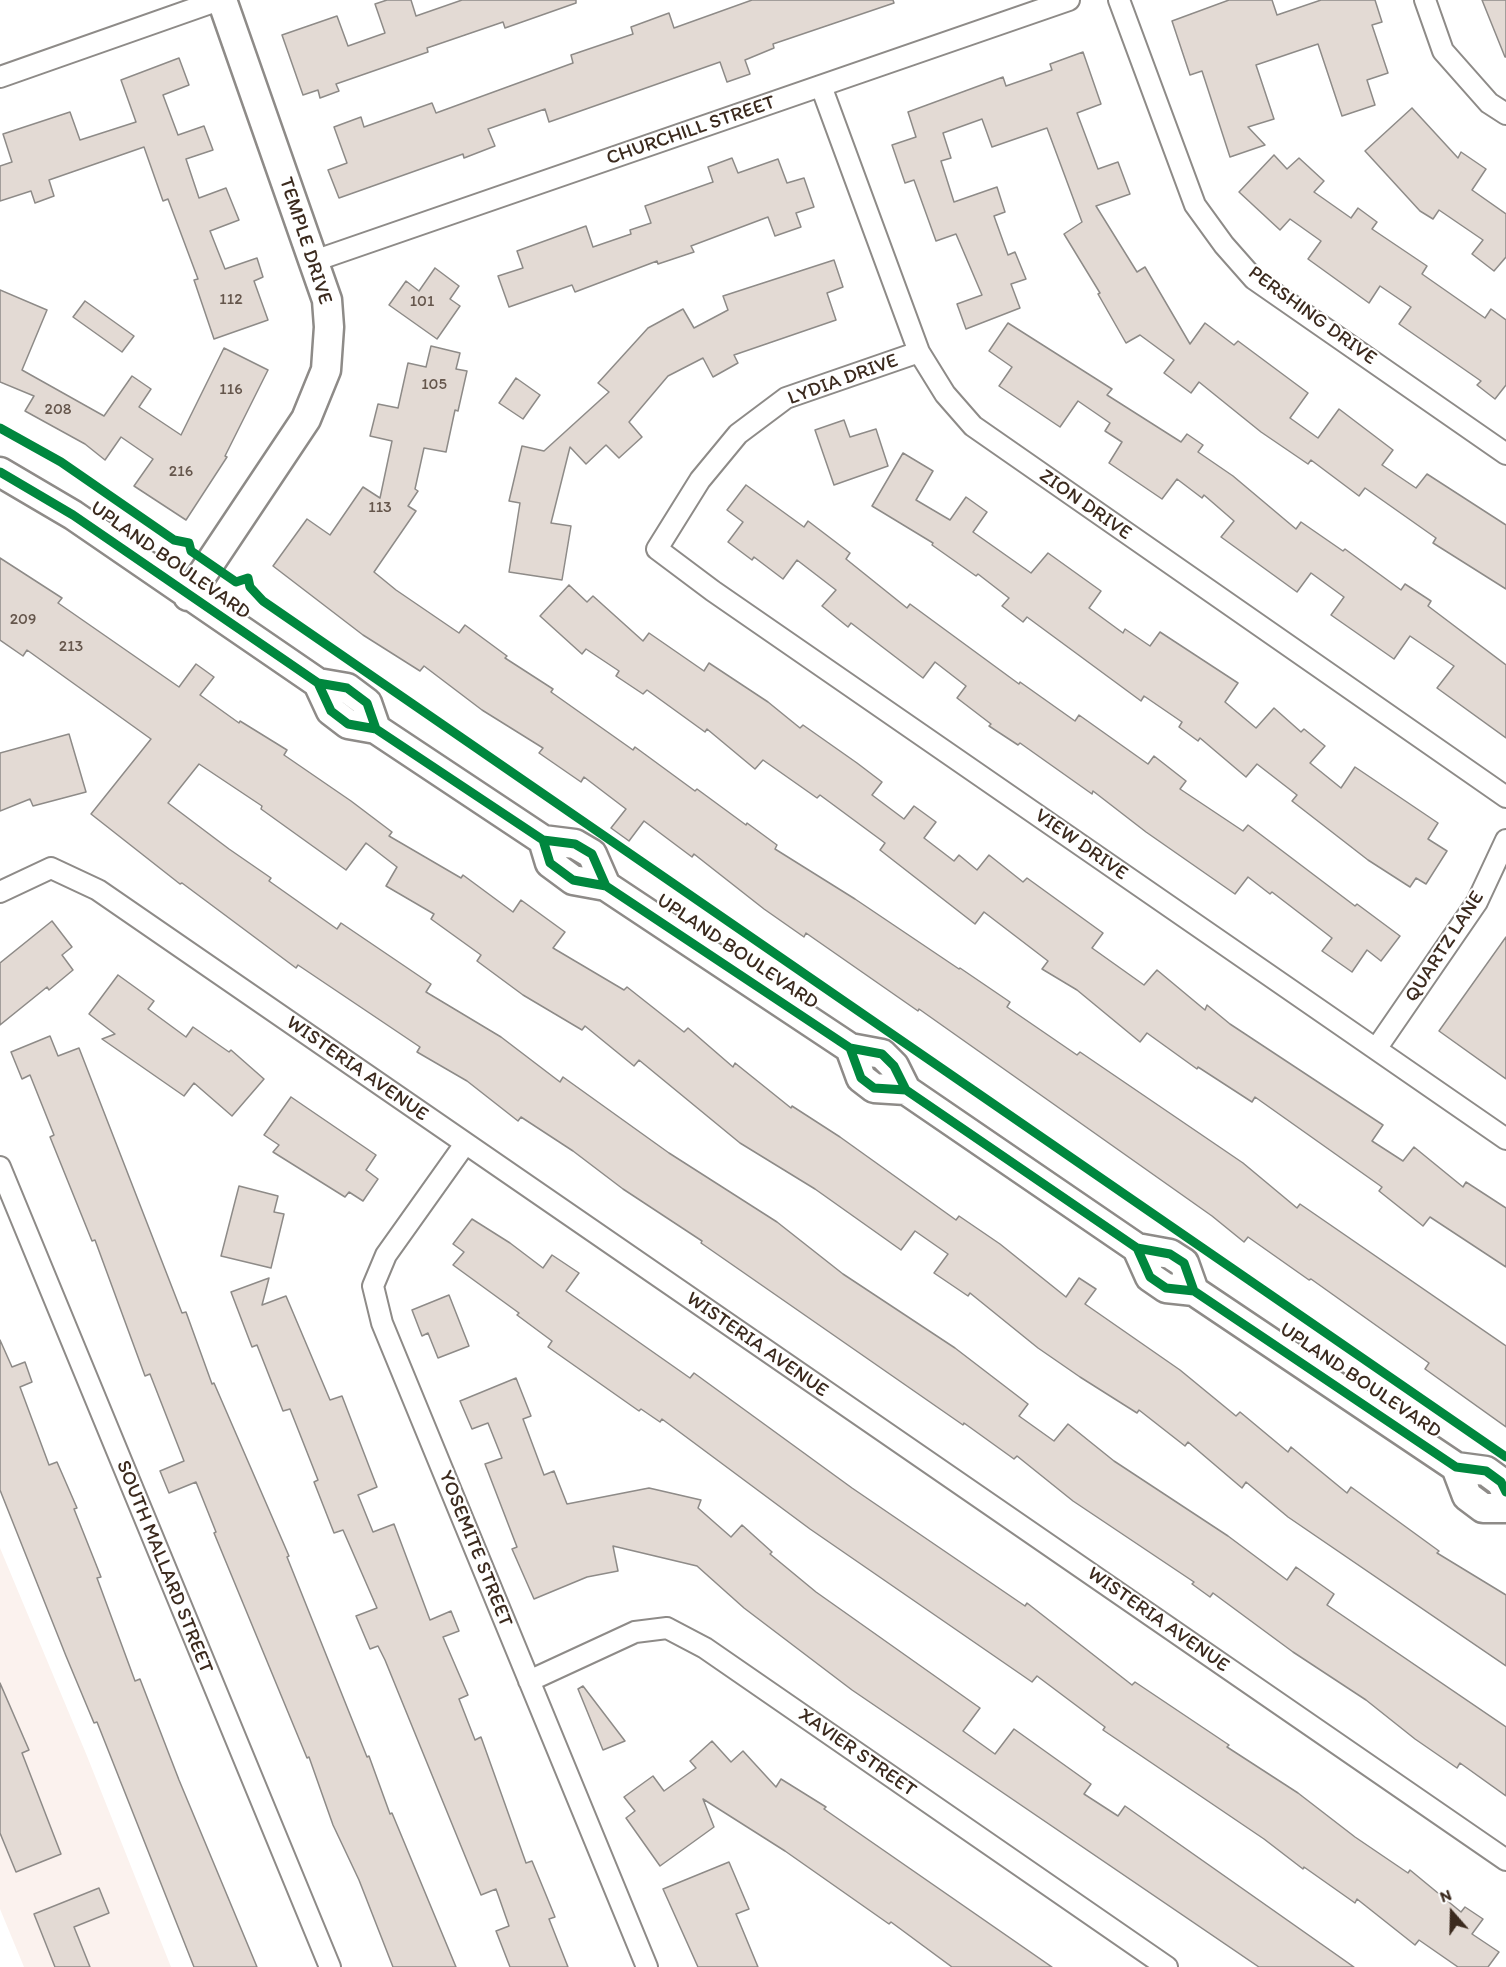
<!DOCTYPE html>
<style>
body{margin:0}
#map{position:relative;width:1506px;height:1967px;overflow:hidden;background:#fff;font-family:Itim,sans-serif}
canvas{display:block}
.north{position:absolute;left:1422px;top:1883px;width:60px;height:60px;-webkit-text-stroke:4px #fff;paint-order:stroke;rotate:340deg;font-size:16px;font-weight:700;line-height:24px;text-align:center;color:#3b2a1e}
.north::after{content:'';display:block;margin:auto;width:21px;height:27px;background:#3b2a1e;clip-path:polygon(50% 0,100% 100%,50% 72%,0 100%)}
</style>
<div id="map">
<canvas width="1506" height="1967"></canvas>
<div class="north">N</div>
</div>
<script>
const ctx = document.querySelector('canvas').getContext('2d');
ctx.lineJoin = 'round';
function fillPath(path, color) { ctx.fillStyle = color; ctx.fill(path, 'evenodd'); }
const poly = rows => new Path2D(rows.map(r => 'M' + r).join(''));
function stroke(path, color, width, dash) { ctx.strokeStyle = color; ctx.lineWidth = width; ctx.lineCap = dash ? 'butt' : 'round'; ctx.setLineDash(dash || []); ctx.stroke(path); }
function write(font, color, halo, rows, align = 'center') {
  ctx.font = font + ' Itim,sans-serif'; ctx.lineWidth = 4.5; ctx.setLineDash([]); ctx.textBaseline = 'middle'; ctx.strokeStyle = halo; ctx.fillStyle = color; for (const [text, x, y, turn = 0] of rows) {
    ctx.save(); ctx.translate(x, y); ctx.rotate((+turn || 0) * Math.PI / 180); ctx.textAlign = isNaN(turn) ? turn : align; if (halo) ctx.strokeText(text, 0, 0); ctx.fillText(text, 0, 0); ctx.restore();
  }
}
fillPath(poly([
 [0,1548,87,1756,171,1967,24,1967,0,1909]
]), '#fbf2ee');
const building = poly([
 [387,0,411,0,416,16,462,0,576,0,576,3,505,28,503,22,427,48,428,52,336,84,339,91,320,98,318,90,303,95,282,35,337,16,348,46,385,33,375,4,387,0],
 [752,0,893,0,894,3,773,44,774,48,745,60,750,74,727,82,720,62,549,122,545,109,488,129,495,146,464,158,463,154,339,198,328,170,347,163,334,127,361,117,364,127,432,103,436,113,573,63,571,55,633,34,631,27,669,13,674,28,752,0],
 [1229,0,1272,0,1277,15,1321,0,1375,0,1382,22,1372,25,1388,73,1367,80,1375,105,1342,116,1318,44,1256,65,1274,119,1248,127,1265,145,1230,157,1202,71,1190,75,1172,21,1229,0],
 [1482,0,1506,0,1506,57,1505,57,1482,0],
 [1083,52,1101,104,1077,113,1098,169,1118,162,1130,194,1096,206,1137,272,1145,267,1190,344,1205,323,1234,345,1238,341,1308,393,1290,418,1318,438,1339,409,1393,450,1382,465,1416,488,1427,474,1506,525,1506,589,1433,543,1436,538,1365,488,1359,496,1311,460,1308,464,1261,432,1199,382,1191,393,1164,373,1174,360,1140,335,1126,343,1098,294,1100,293,1064,234,1082,222,1047,128,992,147,982,119,943,133,951,158,941,161,954,202,997,187,1005,212,994,216,1008,255,1015,252,1026,279,1011,284,1020,308,966,329,957,304,982,295,956,234,936,241,914,180,905,183,892,145,916,137,908,112,1003,77,1006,86,1052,70,1050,64,1083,52],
 [179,58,189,85,163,95,178,135,204,126,213,150,186,159,199,198,226,188,239,220,210,231,225,269,257,258,263,277,254,281,268,320,214,339,194,280,198,279,168,199,163,201,144,147,49,180,54,196,35,203,31,191,0,201,0,166,12,162,3,134,70,112,80,140,136,122,121,80,179,58],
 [1412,108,1458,158,1461,152,1486,169,1472,190,1506,214,1506,257,1494,271,1472,254,1483,240,1439,210,1433,219,1420,211,1365,151,1412,108],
 [1274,155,1287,169,1299,158,1324,181,1314,192,1351,218,1358,208,1377,222,1372,229,1427,266,1422,274,1485,318,1491,309,1506,320,1506,385,1495,399,1477,385,1481,381,1399,324,1411,307,1380,286,1369,303,1308,259,1321,241,1290,219,1280,230,1239,192,1274,155],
 [732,158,738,173,778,159,787,183,804,178,814,207,796,213,801,227,775,236,768,217,691,246,694,252,658,264,657,261,575,292,572,285,509,307,498,276,523,268,517,251,586,226,593,247,631,234,630,230,651,223,645,206,713,182,708,167,732,158],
 [834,260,843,287,827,293,836,320,734,355,738,363,713,377,703,358,668,376,629,422,642,437,619,458,606,445,586,464,570,447,551,523,571,526,562,580,509,572,520,503,509,501,522,446,544,451,609,392,598,383,648,328,683,309,694,328,728,310,723,296,834,260],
 [435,268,459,286,450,299,460,306,437,339,389,305,406,281,419,291,435,268],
 [0,290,47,310,22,370,104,416,132,376,151,389,139,407,181,435,224,348,268,370,225,456,227,457,186,520,134,486,153,459,121,437,105,460,85,444,25,411,34,396,0,382,0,290],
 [85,301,134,336,122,352,73,317,85,301],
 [1008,323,1112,389,1107,395,1181,442,1187,434,1203,445,1198,452,1233,476,1296,529,1301,522,1343,551,1345,549,1401,590,1405,584,1431,601,1428,606,1506,665,1506,738,1437,688,1454,666,1410,636,1394,659,1331,615,1344,597,1311,573,1297,592,1221,537,1234,521,1204,495,1202,498,1177,479,1162,499,1109,463,1122,442,1105,431,1110,423,1078,401,1060,427,999,386,1012,367,989,351,1008,323],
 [431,346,460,353,456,369,467,371,458,411,455,410,446,452,424,448,415,489,418,491,408,506,416,511,374,572,396,590,459,633,465,625,507,656,505,658,553,689,551,692,633,750,635,747,695,791,697,789,746,825,747,823,777,845,775,849,855,899,959,969,960,968,1010,1002,1007,1007,1077,1055,1080,1052,1243,1163,1297,1208,1300,1204,1506,1346,1506,1427,1425,1369,1429,1363,1311,1279,1309,1280,1248,1237,1244,1242,1212,1216,919,1009,918,1011,806,933,804,937,764,909,694,854,692,857,644,821,629,841,611,828,626,809,584,777,581,782,539,753,543,748,482,710,424,666,420,671,363,635,273,566,307,519,330,535,363,487,380,498,392,441,370,436,378,404,398,408,408,363,426,367,431,346],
 [516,378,540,395,523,419,499,403,516,378],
 [844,420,850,437,876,429,888,466,834,485,815,430,844,420],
 [903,453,933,471,916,500,950,520,966,497,987,512,973,532,1031,573,1048,553,1101,591,1089,608,1123,633,1125,629,1150,646,1160,632,1238,683,1225,702,1256,728,1274,708,1301,732,1304,729,1325,746,1310,763,1341,788,1355,767,1438,823,1428,839,1447,851,1426,884,1416,878,1410,887,1368,860,1292,801,1297,795,1257,764,1246,777,1200,738,1198,741,1179,727,1182,722,1144,696,1141,701,1027,617,1023,622,1002,606,1009,598,978,574,976,576,932,545,933,543,872,506,903,453],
 [746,485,804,527,808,521,850,553,846,559,907,608,910,604,1019,684,1020,682,1075,721,1079,715,1148,764,1154,756,1186,781,1180,789,1243,831,1248,825,1355,906,1357,904,1400,936,1381,961,1367,950,1352,972,1322,951,1332,938,1272,892,1270,894,1248,877,1235,894,1146,832,1093,791,1092,794,1020,743,1018,745,989,726,991,724,957,698,966,686,935,662,923,678,851,623,848,627,822,606,836,590,797,560,783,579,754,557,752,560,728,542,743,522,727,510,746,485],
 [0,558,62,598,58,603,179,687,196,664,214,677,200,695,239,723,240,721,287,750,284,755,351,801,392,832,389,836,461,878,463,875,513,912,521,900,565,932,553,948,624,990,627,987,684,1032,688,1028,733,1067,735,1063,791,1108,792,1106,840,1137,956,1220,959,1216,1000,1244,1066,1297,1079,1278,1096,1289,1085,1304,1180,1370,1236,1416,1240,1412,1288,1452,1291,1447,1347,1493,1351,1487,1439,1551,1437,1553,1506,1595,1506,1666,1288,1517,1246,1482,1242,1488,1188,1442,1185,1446,1139,1410,1137,1413,1080,1377,1038,1348,970,1293,968,1296,934,1273,948,1254,915,1231,901,1250,815,1189,740,1143,639,1060,634,1066,585,1026,582,1030,523,995,477,961,481,955,431,919,434,914,386,886,397,867,366,843,346,870,261,809,262,806,199,764,168,803,229,849,271,878,269,881,337,929,341,923,431,984,426,992,501,1037,560,1082,563,1077,669,1153,777,1222,843,1274,955,1348,1028,1404,1019,1416,1054,1441,1068,1424,1114,1461,1228,1536,1287,1580,1296,1567,1334,1594,1327,1605,1506,1727,1506,1796,1460,1763,1457,1768,1415,1739,1366,1700,1293,1652,1213,1593,1210,1597,1192,1584,1194,1582,1073,1501,1017,1456,1014,1459,964,1423,963,1425,701,1243,702,1241,623,1189,573,1151,521,1117,518,1121,467,1081,417,1052,420,1047,298,965,296,968,182,883,180,884,91,814,151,739,27,650,23,656,0,640,0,558],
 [569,585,587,602,593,596,643,641,649,633,704,671,709,663,768,702,800,728,803,725,857,763,882,782,872,795,904,819,914,806,936,822,924,838,954,861,959,855,977,870,989,855,1023,882,1027,878,1103,933,1092,948,1144,985,1157,970,1205,1010,1207,1005,1230,1024,1383,1125,1372,1141,1403,1161,1414,1147,1463,1187,1466,1182,1506,1208,1506,1267,1430,1217,1423,1226,1379,1191,1382,1187,1255,1097,1252,1102,1198,1067,1197,1069,1147,1033,1140,1042,1077,990,1042,969,1048,961,984,912,975,924,880,850,885,843,820,795,817,798,763,760,755,769,707,729,705,732,647,690,643,694,616,676,619,671,586,649,582,654,540,616,569,585],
 [69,734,86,792,33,806,30,799,0,811,0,753,69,734],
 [52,921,72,947,62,955,73,970,49,990,47,987,0,1025,0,963,52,921],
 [1506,937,1506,1079,1439,1031,1506,937],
 [118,975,154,1001,148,1009,186,1037,193,1027,229,1052,231,1050,264,1079,232,1116,194,1083,184,1096,102,1039,115,1034,89,1014,118,975],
 [50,1036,58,1056,79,1048,182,1313,186,1312,212,1384,214,1383,289,1556,287,1557,367,1757,369,1756,390,1814,392,1813,456,1967,393,1967,359,1880,333,1825,309,1757,307,1758,214,1533,216,1532,196,1482,169,1493,160,1471,184,1461,150,1374,145,1376,95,1240,92,1241,50,1137,54,1135,30,1075,22,1079,11,1052,50,1036],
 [291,1097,376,1155,366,1170,378,1179,363,1201,349,1192,345,1197,273,1152,279,1145,264,1135,291,1097],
 [239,1186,278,1196,274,1212,284,1214,271,1268,221,1256,239,1186],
 [472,1219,510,1243,543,1268,552,1255,579,1273,566,1291,690,1378,694,1373,852,1488,1025,1606,1027,1603,1132,1685,1135,1682,1229,1745,1227,1747,1298,1793,1355,1837,1408,1873,1410,1870,1461,1912,1465,1907,1483,1919,1472,1934,1499,1952,1488,1967,1458,1967,1419,1940,1415,1945,1357,1899,1355,1903,1304,1867,1303,1869,1264,1839,1103,1730,1105,1727,1037,1676,1032,1682,810,1529,662,1419,660,1422,641,1409,639,1411,548,1347,552,1341,517,1315,519,1313,453,1265,464,1252,453,1244,472,1219],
 [269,1278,262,1305,286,1296,330,1400,342,1396,377,1487,358,1495,373,1532,394,1524,430,1620,451,1611,459,1631,443,1637,468,1695,459,1699,475,1740,481,1737,526,1863,532,1861,546,1895,555,1917,549,1919,568,1967,510,1967,496,1931,509,1926,496,1889,481,1895,385,1660,378,1646,370,1649,356,1616,377,1608,343,1530,334,1533,314,1482,318,1480,290,1409,283,1411,257,1345,252,1347,231,1292,269,1278],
 [449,1295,469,1346,438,1358,428,1333,422,1336,412,1310,449,1295],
 [0,1340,12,1367,25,1362,32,1382,20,1387,49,1465,57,1462,77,1508,74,1509,101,1577,97,1578,135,1681,140,1679,179,1780,257,1967,194,1967,97,1722,94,1723,66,1656,0,1490,0,1340],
 [516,1378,531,1416,523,1419,544,1475,554,1471,567,1504,649,1488,701,1500,698,1508,731,1537,742,1525,772,1552,770,1554,816,1592,980,1708,963,1731,995,1754,1014,1729,1091,1784,1084,1794,1118,1816,1125,1806,1354,1967,1259,1967,852,1690,744,1608,697,1566,613,1546,618,1571,587,1577,534,1599,512,1549,517,1547,485,1464,502,1458,488,1423,472,1429,460,1401,516,1378],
 [0,1683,29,1750,22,1753,61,1854,16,1872,0,1833,0,1683],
 [583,1686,625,1741,603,1750,578,1689,583,1686],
 [712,1741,731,1762,743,1751,776,1787,781,1779,826,1807,824,1809,1052,1967,952,1967,891,1922,889,1924,785,1851,703,1799,714,1827,660,1866,626,1818,635,1811,624,1797,653,1776,664,1791,696,1768,690,1761,712,1741],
 [729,1862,749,1909,736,1914,758,1967,698,1967,663,1889,729,1862],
 [99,1888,109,1913,74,1927,90,1967,55,1967,34,1914,99,1888]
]);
fillPath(building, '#e3dad4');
stroke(building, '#8e8b88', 1.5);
const street = poly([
 [1119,0,1195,205,1224,245,1254,279,1506,454],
 [1425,0,1443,51,1489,103,1506,114],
 [0,77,219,0],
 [821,86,919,352,945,394,973,426,1506,797],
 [314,261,1069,0],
 [919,352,786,398,738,434,700,480,657,549,713,591,1506,1139],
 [0,892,51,868,98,890,1506,1860],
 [1376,1049,1477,902,1506,840],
 [465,1144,386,1255,373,1286,382,1323,647,1967],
 [0,1167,330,1967],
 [529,1681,635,1632,667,1628,705,1648,1167,1967]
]);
const secondary = poly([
 [0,472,73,515,318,683,347,688,367,703,376,729],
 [188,596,306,419,326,370,329,327,327,300,222,0],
 [318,683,331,711,348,724,376,729,543,840,575,844,592,854,606,886],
 [543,840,550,863,573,880,606,886,850,1048,882,1054,894,1066,906,1090],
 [850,1048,861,1078,874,1088,906,1090,1137,1248,1170,1254,1184,1263,1194,1291],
 [1137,1248,1150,1277,1166,1288,1194,1291,1456,1467,1486,1471,1501,1482,1506,1492],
 [1456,1467,1467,1496,1483,1508,1506,1508]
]);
stroke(street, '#8e8b88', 24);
stroke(secondary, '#8e8b88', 33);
stroke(street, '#fff', 20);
stroke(secondary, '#fff', 28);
stroke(poly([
 [0,428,61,462,174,540,189,543,191,551,236,582,248,578,250,587,263,601,1506,1457],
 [0,472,73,515,318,683,347,688,367,703,376,729],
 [318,683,331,711,348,724,376,729,543,840,575,844,592,854,606,886],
 [543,840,550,863,573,880,606,886,850,1048,882,1054,894,1066,906,1090],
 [850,1048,861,1078,874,1088,906,1090,1137,1248,1170,1254,1184,1263,1194,1291],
 [1137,1248,1150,1277,1166,1288,1194,1291,1456,1467,1486,1471,1501,1482,1506,1492]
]), '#00873e', 9);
write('16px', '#65564c', null, [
 ["112",231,300],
 ["101",422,302],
 ["105",434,385],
 ["116",231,390],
 ["208",58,410],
 ["216",181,472],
 ["113",380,508],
 ["209",23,620],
 ["213",71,647]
]);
write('20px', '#3b2a1e', '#fff', [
 ["CHURCHILL STREET",691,131,-19],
 ["TEMPLE DRIVE",305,241,72],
 ["PERSHING DRIVE",1312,316,36],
 ["LYDIA DRIVE",843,380,-20],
 ["ZION DRIVE",1085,505,35],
 ["UPLAND BOULEVARD",170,561,35],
 ["VIEW DRIVE",1081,845,35],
 ["QUARTZ LANE",1445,947,-57],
 ["UPLAND BOULEVARD",737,952,34],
 ["WISTERIA AVENUE",357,1069,35],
 ["WISTERIA AVENUE",757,1345,35],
 ["UPLAND BOULEVARD",1360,1381,34],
 ["YOSEMITE STREET",475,1549,68],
 ["SOUTH MALLARD STREET",164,1567,68],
 ["WISTERIA AVENUE",1158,1620,35],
 ["XAVIER STREET",857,1753,35]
]);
</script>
